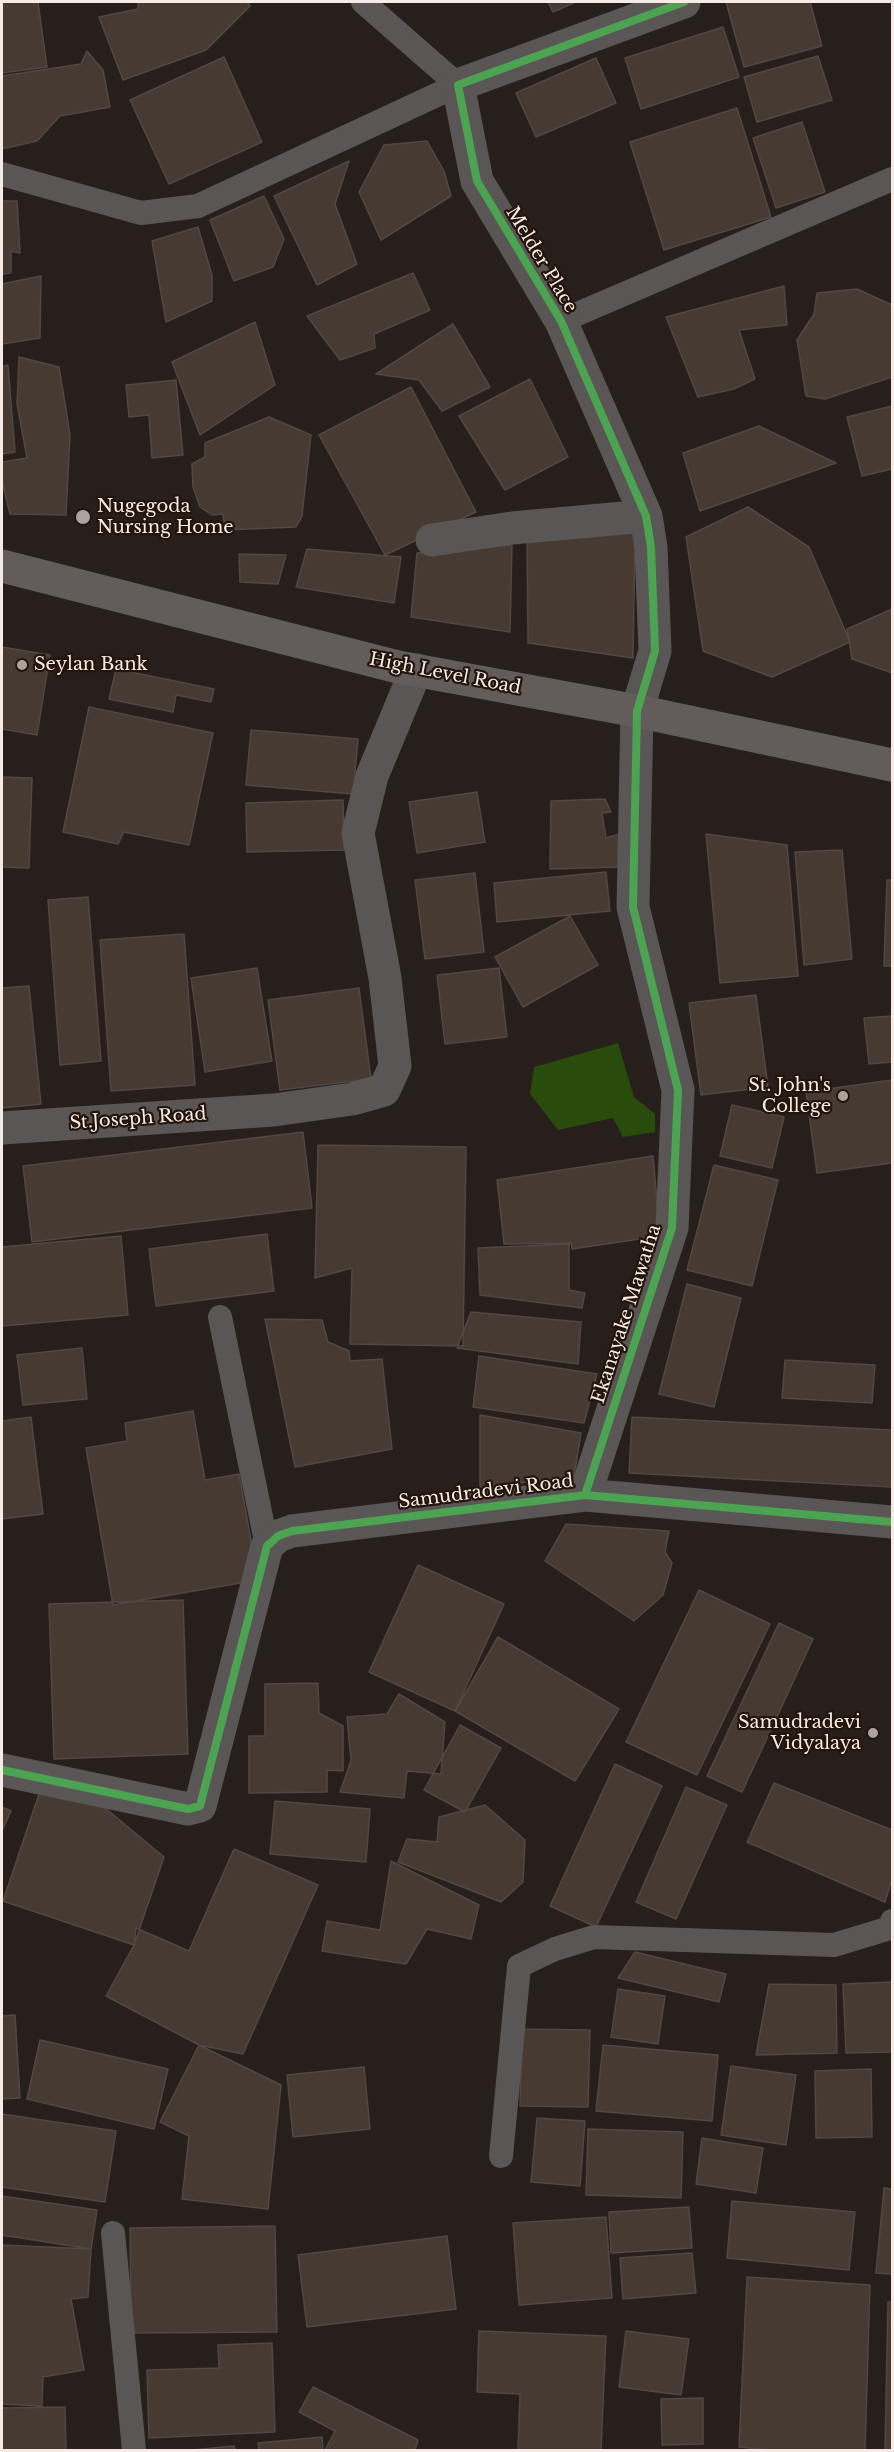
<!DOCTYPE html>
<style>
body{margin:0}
#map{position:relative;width:894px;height:2452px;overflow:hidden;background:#271f1b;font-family:"Libre Baskerville",serif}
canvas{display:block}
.frame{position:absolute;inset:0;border:3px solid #f5eae4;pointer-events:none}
</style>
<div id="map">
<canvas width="894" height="2452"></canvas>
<div class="frame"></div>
</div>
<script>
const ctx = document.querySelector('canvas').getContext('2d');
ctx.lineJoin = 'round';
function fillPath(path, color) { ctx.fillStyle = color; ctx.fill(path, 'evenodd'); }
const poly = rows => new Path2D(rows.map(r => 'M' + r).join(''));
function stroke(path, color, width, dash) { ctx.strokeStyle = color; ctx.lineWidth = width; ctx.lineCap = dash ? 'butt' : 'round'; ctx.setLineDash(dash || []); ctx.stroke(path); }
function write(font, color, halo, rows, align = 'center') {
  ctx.font = font + ' "Libre Baskerville",serif'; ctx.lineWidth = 4.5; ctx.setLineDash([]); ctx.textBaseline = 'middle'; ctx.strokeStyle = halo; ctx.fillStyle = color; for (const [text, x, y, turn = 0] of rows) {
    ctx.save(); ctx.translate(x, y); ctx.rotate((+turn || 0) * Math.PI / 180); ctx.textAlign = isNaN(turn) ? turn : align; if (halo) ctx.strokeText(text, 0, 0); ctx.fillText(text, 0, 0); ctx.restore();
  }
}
fillPath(poly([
 [618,1043,634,1097,655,1114,655,1132,623,1137,613,1118,558,1130,530,1094,534,1067]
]), '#294b0b');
const building = poly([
 [2,2,38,2,47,67,2,73,2,2],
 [138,2,247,2,250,6,206,50,123,80,99,17,138,9,138,2],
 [548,2,576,2,553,12,548,2],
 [726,2,810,2,822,46,744,67,726,2],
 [723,27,739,77,641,109,625,58,723,27],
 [87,51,103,70,110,107,60,116,37,141,2,149,2,76,81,64,87,51],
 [818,56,832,100,757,122,744,77,818,56],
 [224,57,262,142,169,184,130,100,224,57],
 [596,58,616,103,536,137,516,93,596,58],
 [737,108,771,217,664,250,630,142,737,108],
 [802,122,825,192,776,208,753,138,802,122],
 [427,141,444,171,451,196,381,240,359,192,384,145,427,141],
 [349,161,335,204,357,264,317,285,274,196,349,161],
 [264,196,284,239,273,267,234,281,210,220,264,196],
 [2,201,17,201,20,253,11,251,11,273,2,274,2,201],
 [198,227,212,275,212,301,166,322,152,241,198,227],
 [413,273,430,310,374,334,375,348,340,360,307,316,413,273],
 [41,276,40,338,2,344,2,284,41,276],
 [784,286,787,325,739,330,755,379,734,389,698,397,666,317,784,286],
 [857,289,892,305,892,377,825,399,806,396,797,340,814,314,817,293,857,289],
 [255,322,275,385,200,435,172,362,255,322],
 [453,324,490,387,442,411,419,380,376,374,453,324],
 [19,357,59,367,70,434,66,515,10,514,2,481,2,462,27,458,17,404,19,357],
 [8,365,15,452,2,454,2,367,8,365],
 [530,379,568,457,505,490,459,416,530,379],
 [176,380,183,455,152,458,149,415,129,417,126,385,176,380],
 [411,387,476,512,385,555,319,435,411,387],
 [892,406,892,469,862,476,847,417,892,406],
 [269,417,311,435,302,516,296,527,225,530,223,514,212,515,200,507,193,487,192,464,205,457,205,443,269,417],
 [759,426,836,463,700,511,683,453,759,426],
 [748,507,809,547,850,642,772,677,703,651,686,537,748,507],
 [635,533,633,658,528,643,527,534,635,533],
 [512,545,510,632,411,617,417,553,512,545],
 [307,549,401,557,394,603,296,587,307,549],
 [239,554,286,555,278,584,240,582,239,554],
 [892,609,892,673,852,659,847,629,892,609],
 [2,647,50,655,37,735,2,729,2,647],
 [116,669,214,689,211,702,176,695,173,712,109,699,116,669],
 [89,707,213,733,189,845,124,832,118,844,63,832,89,707],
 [251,730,358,739,353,794,246,785,251,730],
 [2,777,32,778,29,868,2,867,2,777],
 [477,792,485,842,417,853,409,802,477,792],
 [605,799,611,812,602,813,606,838,623,833,620,867,550,869,551,801,605,799],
 [343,800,344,850,247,852,246,803,343,800],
 [706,834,787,845,798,976,720,983,706,834],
 [842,850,852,959,804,965,795,852,842,850],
 [606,872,610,911,497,922,494,883,606,872],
 [475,873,484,952,425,959,415,880,475,873],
 [887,880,892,880,892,966,884,966,887,880],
 [88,897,101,1061,60,1065,48,900,88,897],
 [570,916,598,965,523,1007,495,957,570,916],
 [184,934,195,1085,111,1091,100,940,184,934],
 [257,968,272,1061,205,1072,191,978,257,968],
 [499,968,507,1037,445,1044,437,975,499,968],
 [29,986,41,1104,2,1108,2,988,29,986],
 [359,988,371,1079,280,1090,268,1000,359,988],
 [756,995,768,1087,701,1095,689,1003,756,995],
 [892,1016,892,1062,869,1064,864,1018,892,1016],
 [892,1080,892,1163,817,1173,806,1092,892,1080],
 [732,1105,784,1117,772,1168,720,1156,732,1105],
 [303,1132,312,1208,32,1242,23,1166,303,1132],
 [318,1145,466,1147,463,1346,350,1344,352,1268,315,1278,318,1145],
 [653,1156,660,1236,572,1249,571,1243,504,1244,497,1180,653,1156],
 [714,1165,778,1180,752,1286,687,1270,714,1165],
 [267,1234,274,1291,156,1306,149,1249,267,1234],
 [121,1236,128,1315,2,1326,2,1247,121,1236],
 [569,1244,569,1290,585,1293,582,1308,480,1295,478,1248,569,1244],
 [687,1284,741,1298,714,1407,659,1394,687,1284],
 [471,1312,581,1322,578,1364,457,1348,471,1312],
 [265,1319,322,1320,328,1342,349,1351,350,1361,382,1359,392,1449,295,1467,265,1319],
 [82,1348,87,1399,23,1405,17,1355,82,1348],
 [479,1356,597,1374,584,1423,473,1407,479,1356],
 [785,1360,875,1365,872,1403,782,1398,785,1360],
 [193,1411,205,1480,239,1474,257,1574,246,1582,113,1605,86,1448,127,1441,125,1423,193,1411],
 [480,1415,581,1433,574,1476,480,1488,480,1415],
 [31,1417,43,1514,2,1519,2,1421,31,1417],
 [632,1417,892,1430,892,1487,629,1473,632,1417],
 [566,1524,669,1531,665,1552,672,1563,663,1595,634,1621,545,1561,566,1524],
 [418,1565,504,1604,455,1711,369,1672,418,1565],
 [699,1590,770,1624,697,1775,626,1742,699,1590],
 [183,1600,188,1754,54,1759,49,1604,183,1600],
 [779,1623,813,1639,742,1792,707,1776,779,1623],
 [498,1637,619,1709,575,1781,455,1711,498,1637],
 [318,1683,319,1713,343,1726,343,1771,327,1770,327,1792,249,1793,249,1736,265,1736,265,1684,318,1683],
 [399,1694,445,1722,441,1774,407,1771,404,1798,340,1792,351,1761,347,1717,387,1714,399,1694],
 [460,1725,501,1748,465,1812,424,1790,460,1725],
 [615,1764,662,1786,596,1927,550,1906,615,1764],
 [774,1783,892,1830,892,1879,885,1902,747,1842,774,1783],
 [42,1785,104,1807,164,1857,134,1945,3,1901,42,1785],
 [686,1787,727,1805,676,1919,636,1902,686,1787],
 [275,1801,370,1809,366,1862,270,1854,275,1801],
 [485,1805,525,1840,523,1882,501,1902,398,1862,407,1839,437,1842,439,1817,485,1805],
 [2,1807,11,1811,2,1831,2,1807],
 [234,1849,318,1885,243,2054,199,2045,106,1996,134,1945,136,1928,189,1951,234,1849],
 [391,1861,479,1905,471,1939,427,1929,406,1964,322,1951,327,1921,380,1930,391,1861],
 [635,1952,726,1974,719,2002,618,1978,635,1952],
 [892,1982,892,2052,846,2053,843,1984,892,1982],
 [769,1984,836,1985,837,2053,756,2055,769,1984],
 [618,1989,665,1996,658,2044,611,2037,618,1989],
 [15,2015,20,2098,2,2099,2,2016,15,2015],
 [522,2029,590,2030,588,2107,520,2106,522,2029],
 [40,2040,168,2069,154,2129,27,2099,40,2040],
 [199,2045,281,2085,268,2209,182,2199,189,2136,160,2122,199,2045],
 [603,2045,718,2055,712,2121,596,2111,603,2045],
 [731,2066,796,2075,786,2145,721,2135,731,2066],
 [364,2067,370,2129,293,2137,287,2075,364,2067],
 [871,2069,872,2137,816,2138,815,2071,871,2069],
 [2,2114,116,2131,105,2202,2,2187,2,2114],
 [537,2118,585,2121,580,2186,531,2182,537,2118],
 [588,2129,683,2132,681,2198,586,2195,588,2129],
 [702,2138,763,2148,756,2193,696,2184,702,2138],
 [884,2188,892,2189,892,2274,876,2273,884,2188],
 [2,2196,97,2210,91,2249,2,2235,2,2196],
 [732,2201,855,2212,849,2270,727,2258,732,2201],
 [689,2207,692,2248,611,2253,609,2212,689,2207],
 [606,2217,612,2298,519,2305,513,2223,606,2217],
 [275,2226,277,2332,131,2333,130,2228,275,2226],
 [447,2236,456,2309,307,2327,298,2255,447,2236],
 [2,2245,91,2249,88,2297,71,2299,84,2370,43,2377,42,2406,2,2404,2,2245],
 [692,2253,696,2293,623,2299,620,2258,692,2253],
 [747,2277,870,2285,865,2450,770,2450,739,2447,747,2277],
 [888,2302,892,2302,892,2450,885,2450,888,2302],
 [479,2331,606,2336,601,2450,518,2450,520,2394,477,2392,479,2331],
 [626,2331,689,2339,681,2395,619,2387,626,2331],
 [272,2343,275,2432,149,2438,147,2370,219,2368,218,2345,272,2343],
 [313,2387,418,2440,415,2450,325,2450,335,2431,299,2412,313,2387],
 [703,2398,703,2444,662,2445,661,2399,703,2398],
 [65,2407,66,2450,2,2450,2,2408,65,2407],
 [322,2437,323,2450,259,2450,258,2443,322,2437],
 [234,2446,235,2450,192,2450,234,2446]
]);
fillPath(building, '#473a32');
stroke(building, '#504844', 1.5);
stroke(poly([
 [2,174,141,213,198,206,458,85,363,2],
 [561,321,892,179],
 [220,1317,267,1546],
 [501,2156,519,1966,555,1949,594,1937,834,1945,890,1928,892,1921],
 [113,2233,134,2450]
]), '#5a5656', 24);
stroke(poly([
 [432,540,512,528,646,516],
 [2,1128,274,1110,352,1099,384,1090,395,1066,385,978,358,833,372,776,416,670],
 [585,1495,672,1228,678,1090,633,907,637,711,655,651,651,547,646,516,561,321,477,181,458,85,684,2],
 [2,1770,188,1809,200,1806,267,1546,278,1536,292,1531,585,1495,892,1522]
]), '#5a5656', 33);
stroke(poly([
 [2,566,398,667,637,711,892,765]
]), '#625c5b', 33);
stroke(poly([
 [585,1495,672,1228,678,1090,633,907,637,711,655,651,651,547,646,516,561,321,477,181,458,85,684,2],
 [2,1770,188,1809,200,1806,267,1546,278,1536,292,1531,585,1495,892,1522]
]), '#4ca352', 8);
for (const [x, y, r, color] of [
 [83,517,8,"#ada39e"],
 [22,665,6,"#ada39e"],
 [843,1096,6,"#ada39e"],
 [873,1733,6,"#ada39e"]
]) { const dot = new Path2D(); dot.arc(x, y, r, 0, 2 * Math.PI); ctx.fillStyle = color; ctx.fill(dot); stroke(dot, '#23140c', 2); }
write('18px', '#f5eae4', '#23140c', [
 ["Melder Place",541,260,59],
 ["High Level Road",445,674,11],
 ["St.Joseph Road",138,1119,-4],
 ["Ekanayake Mawatha",627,1314,-72],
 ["Samudradevi Road",486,1492,-7]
]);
write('18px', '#f5eae4', '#23140c', [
 ["Nugegoda",97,507],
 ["Nursing Home",97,528],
 ["Seylan Bank",34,665],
 ["St. John's",831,1086,"right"],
 ["College",831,1107,"right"],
 ["Samudradevi",861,1723,"right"],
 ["Vidyalaya",861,1744,"right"]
], 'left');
</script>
